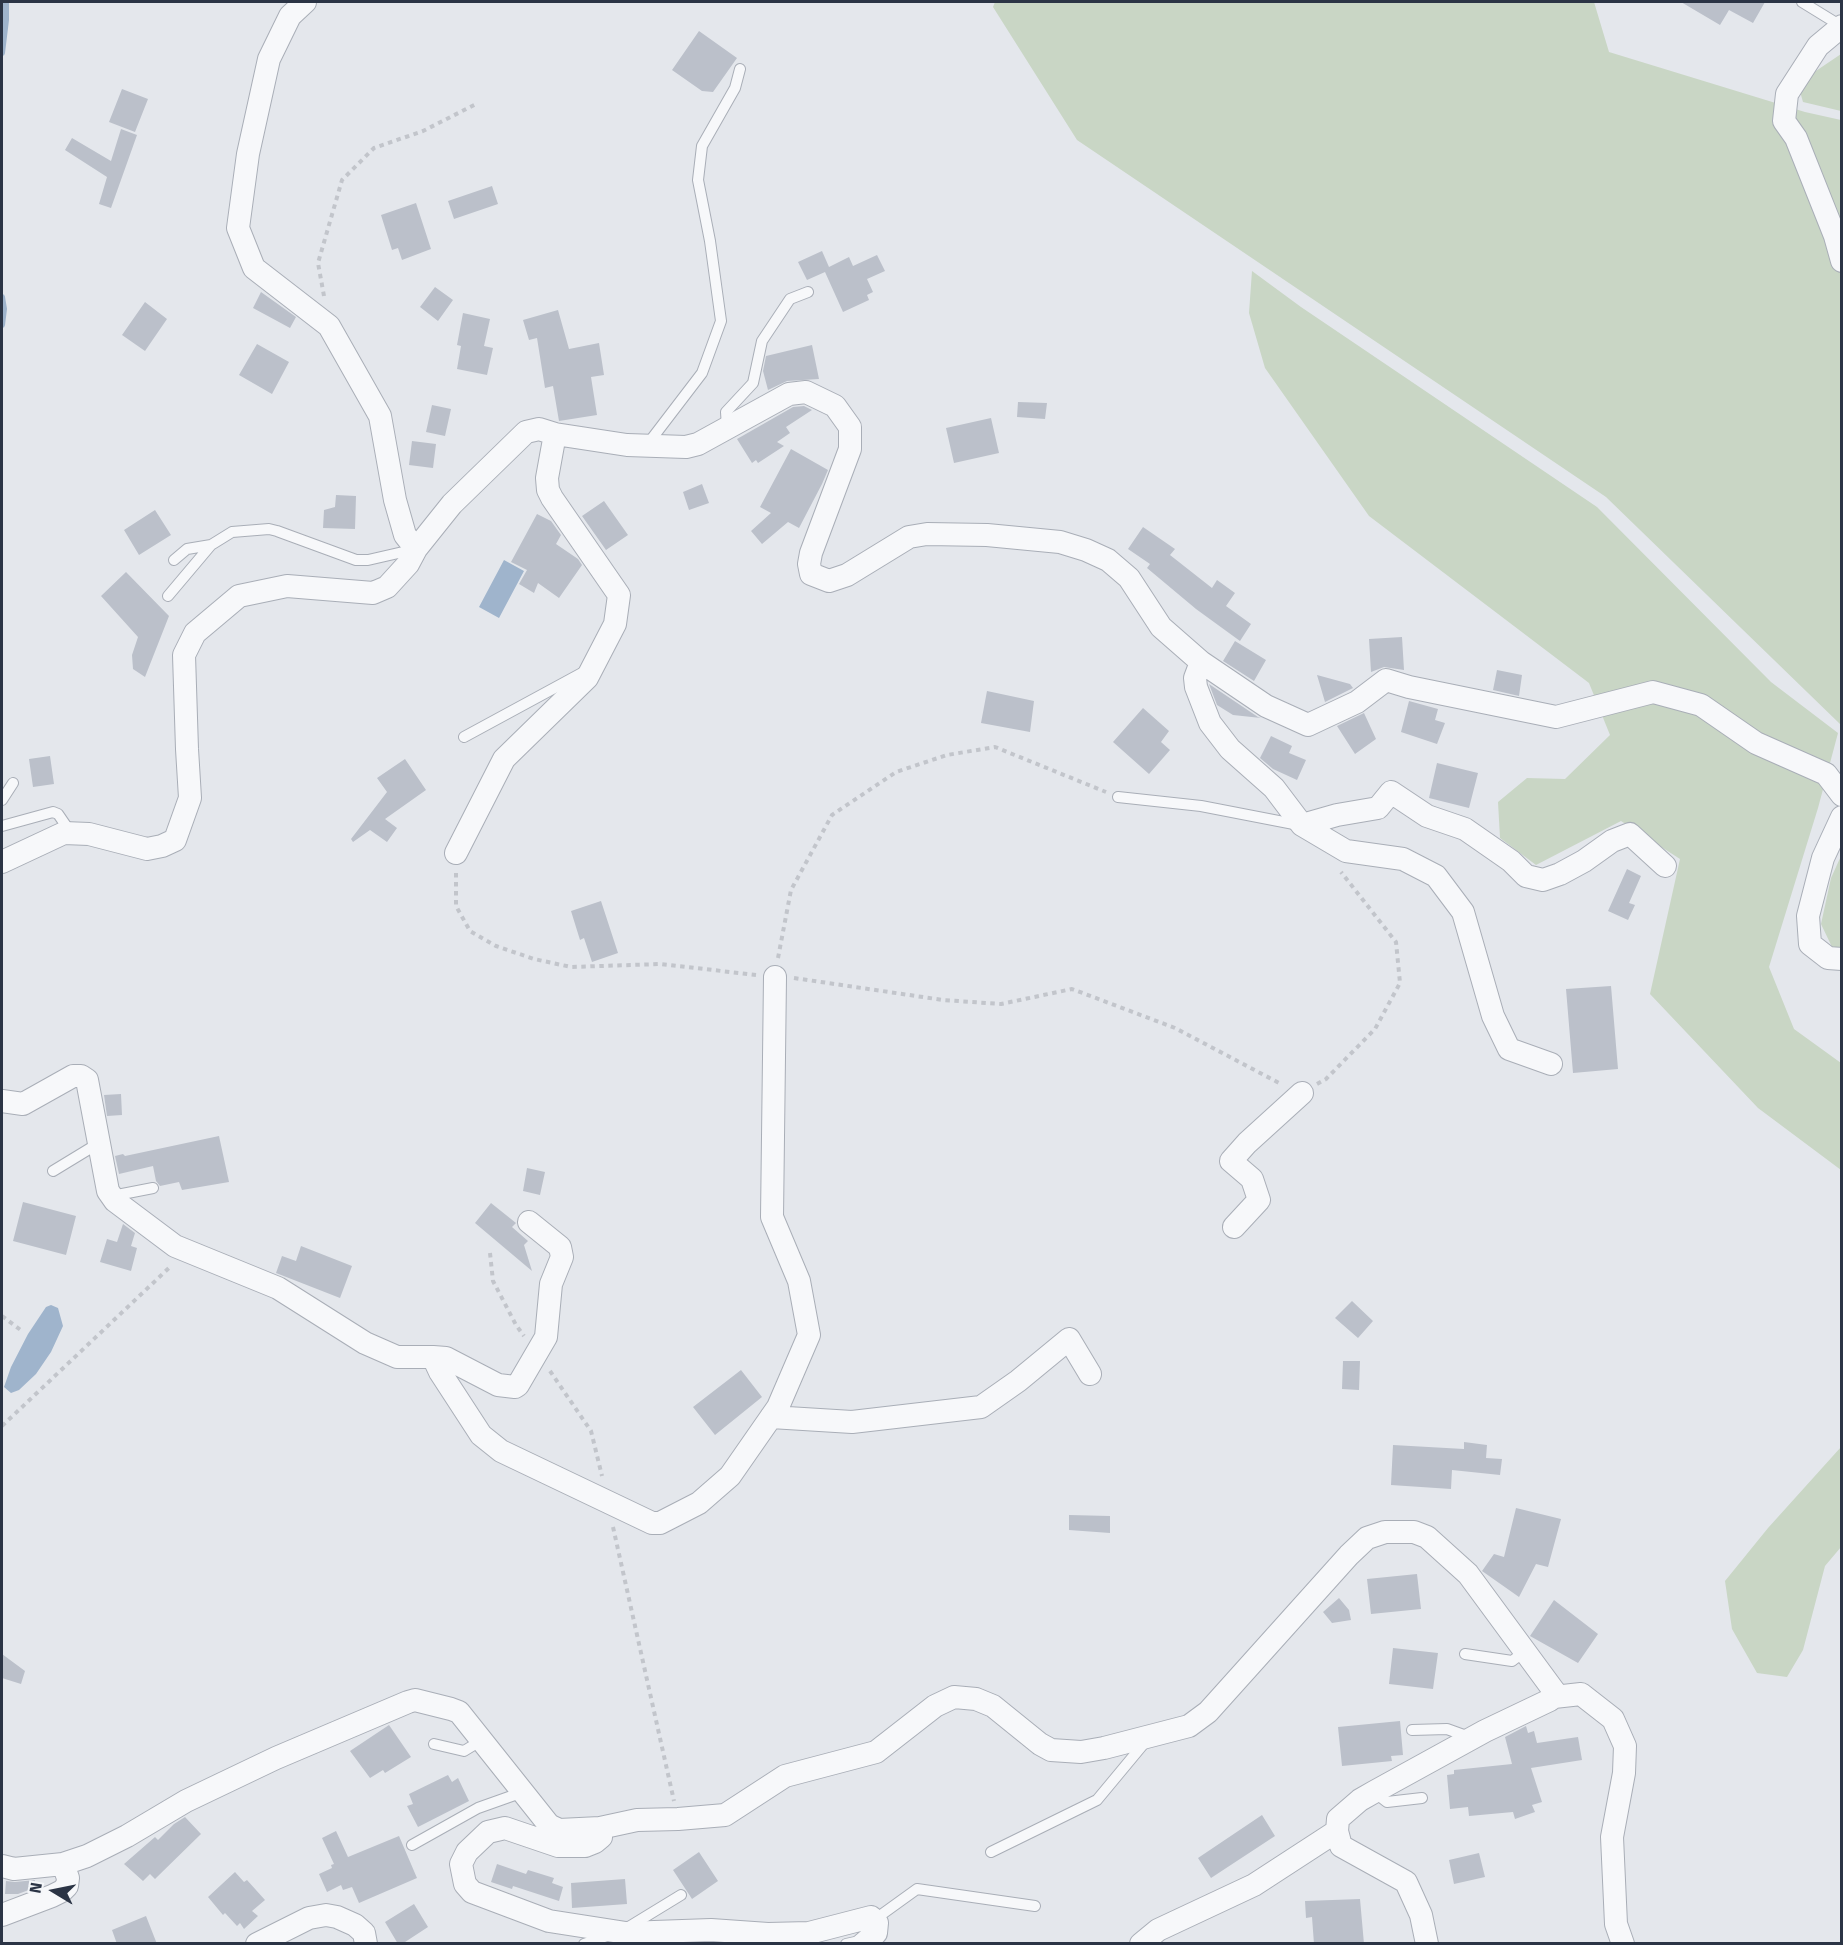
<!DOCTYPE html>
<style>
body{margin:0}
#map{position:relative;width:1843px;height:1945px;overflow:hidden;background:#e4e7ec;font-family:"Fira Sans",sans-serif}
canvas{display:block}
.frame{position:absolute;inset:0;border:3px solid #2b3445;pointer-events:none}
.north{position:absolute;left:24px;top:1861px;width:60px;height:60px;-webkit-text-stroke:4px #f4f6f9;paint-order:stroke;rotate:280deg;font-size:16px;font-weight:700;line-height:24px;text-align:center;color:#2b3445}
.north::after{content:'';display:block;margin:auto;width:21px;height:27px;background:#2b3445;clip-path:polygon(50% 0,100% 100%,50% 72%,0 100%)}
</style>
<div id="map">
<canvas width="1843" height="1945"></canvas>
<div class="frame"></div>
<div class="north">N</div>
</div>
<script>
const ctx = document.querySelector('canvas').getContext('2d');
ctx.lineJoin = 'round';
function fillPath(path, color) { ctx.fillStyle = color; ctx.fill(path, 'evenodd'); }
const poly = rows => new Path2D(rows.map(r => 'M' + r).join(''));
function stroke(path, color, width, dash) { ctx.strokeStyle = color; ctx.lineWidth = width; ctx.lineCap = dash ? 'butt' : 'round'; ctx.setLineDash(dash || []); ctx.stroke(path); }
fillPath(poly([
 [995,2,1594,2,1609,52,1805,112,1841,120,1841,725,1606,497,1077,140,993,7],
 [1841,54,1841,111,1803,102,1799,88,1807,77],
 [1252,271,1301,307,1597,507,1771,682,1838,733,1818,808,1769,967,1794,1029,1841,1063,1841,1170,1758,1108,1650,994,1680,859,1621,821,1536,865,1500,838,1498,802,1527,778,1565,779,1610,735,1589,683,1369,516,1265,368,1249,313],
 [1841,856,1842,947,1832,947,1821,924,1831,878],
 [1841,1447,1841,1547,1825,1566,1803,1650,1787,1677,1757,1673,1732,1629,1725,1581,1768,1528]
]), '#c9d6c5');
fillPath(poly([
 [504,560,524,571,499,618,479,607],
 [51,1305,58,1308,63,1326,51,1352,36,1374,19,1390,11,1393,4,1387,11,1367,28,1334,46,1307]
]), '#9fb4cc');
stroke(poly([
 [2,53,6,20,6,2],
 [2,297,4,309,2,325]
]), '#9fb4cc', 6);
fillPath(poly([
 [1681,2,1765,2,1753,23,1729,10,1720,25],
 [699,31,737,58,713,92,702,91,672,70],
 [122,89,148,99,135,132,109,122],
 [121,129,137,135,111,208,99,204,107,177,65,150,72,138,111,161],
 [492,186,498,204,454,219,448,201],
 [416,203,431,249,402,260,398,248,392,250,381,215],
 [822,251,829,267,849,257,853,266,877,255,885,271,867,279,873,292,867,295,869,300,843,312,825,272,807,280,798,262],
 [435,287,453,300,438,321,420,307],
 [261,292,296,317,290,328,253,308],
 [145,302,167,319,145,351,122,335],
 [558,310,569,349,599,343,604,375,591,377,597,415,559,421,553,386,545,388,537,338,529,340,523,320],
 [463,313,490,319,484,346,493,348,487,375,457,369,461,346,457,345],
 [257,344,289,362,272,394,239,375],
 [812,345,819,379,787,381,768,390,763,371,766,356],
 [1018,402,1047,403,1045,419,1017,417],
 [432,405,451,409,445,436,426,432],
 [804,406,812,410,786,427,790,433,777,442,784,446,758,463,756,460,752,463,737,439,793,407],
 [991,418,999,453,954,463,946,428],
 [412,441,436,444,433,468,409,465],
 [791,449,828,470,822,484,799,528,788,522,762,544,751,531,771,513,760,507],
 [702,484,709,503,689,510,683,492],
 [336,495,356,496,355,529,323,528,324,510,335,507],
 [604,501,628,535,606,550,582,516],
 [155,510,171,535,139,555,124,530],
 [537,514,551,521,561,535,556,544,578,559,582,565,559,598,538,583,534,593,519,584,527,570,511,562],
 [1143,527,1175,549,1170,555,1212,588,1217,580,1235,593,1226,606,1251,624,1240,641,1196,609,1147,568,1150,564,1128,549],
 [126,572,169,616,145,677,133,669,132,655,138,637,101,596],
 [1402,637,1404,670,1384,667,1371,672,1369,639],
 [1235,641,1266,660,1254,681,1223,661],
 [1497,670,1522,675,1519,696,1493,690],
 [1317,675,1350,684,1353,688,1325,702],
 [1209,684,1258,717,1261,718,1233,715,1217,705],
 [987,691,1034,701,1030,732,981,723],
 [1409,701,1438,709,1435,720,1445,723,1437,744,1401,732],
 [1143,708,1169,731,1161,742,1170,750,1149,774,1113,742],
 [1364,713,1376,739,1355,754,1337,726],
 [1271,736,1292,746,1289,753,1306,760,1297,780,1273,769,1260,758],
 [50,756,54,784,33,787,29,759],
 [405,759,426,790,385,819,397,828,387,842,370,830,353,842,351,839,387,792,377,778],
 [1437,763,1478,773,1469,808,1429,798],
 [1627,869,1641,876,1629,903,1635,905,1628,920,1608,911],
 [601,901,618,953,592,962,584,938,580,940,571,911],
 [1611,986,1618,1069,1573,1073,1566,989],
 [121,1094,122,1115,107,1116,104,1095],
 [219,1136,229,1182,182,1190,179,1182,160,1186,156,1181,153,1166,119,1174,115,1156,123,1154,125,1156],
 [527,1168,545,1172,540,1195,523,1191],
 [23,1202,76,1216,66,1255,13,1241],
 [491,1203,516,1223,512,1227,528,1241,524,1245,532,1271,475,1223],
 [123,1224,135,1233,131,1246,137,1248,131,1271,100,1262,107,1239,117,1242],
 [301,1246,352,1266,340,1298,276,1273,282,1256,296,1261],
 [1352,1301,1373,1321,1358,1338,1335,1318],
 [1343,1361,1360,1361,1359,1390,1342,1389],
 [741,1370,762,1397,715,1435,693,1407],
 [1464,1442,1487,1445,1486,1458,1502,1459,1500,1475,1452,1470,1451,1489,1391,1485,1393,1445,1464,1449],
 [1516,1508,1561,1519,1548,1567,1536,1564,1519,1597,1482,1571,1494,1554,1504,1557],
 [1069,1515,1110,1516,1110,1533,1069,1530],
 [1417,1574,1421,1609,1371,1614,1367,1579],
 [1339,1598,1349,1610,1351,1620,1332,1623,1323,1612],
 [1554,1600,1598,1634,1578,1663,1530,1636],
 [1393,1648,1438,1653,1433,1689,1389,1684],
 [2,1654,25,1671,21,1684,2,1678],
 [1400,1721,1403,1755,1391,1756,1392,1761,1342,1766,1338,1727],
 [389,1725,411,1757,385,1773,383,1770,370,1778,350,1751],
 [1526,1726,1528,1733,1534,1731,1537,1743,1578,1737,1582,1760,1531,1768,1542,1802,1532,1805,1535,1812,1515,1819,1513,1812,1469,1816,1468,1807,1450,1809,1447,1775,1454,1774,1454,1770,1512,1764,1505,1737],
 [448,1775,452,1782,458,1778,469,1801,418,1827,407,1806,413,1804,409,1794],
 [1262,1815,1275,1836,1211,1878,1198,1858],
 [185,1817,201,1834,155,1879,150,1874,143,1881,124,1864,155,1837,158,1840,174,1824],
 [336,1831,348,1857,399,1836,417,1878,359,1903,352,1887,343,1890,341,1885,327,1892,319,1874,332,1868,331,1865,334,1864,322,1838],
 [699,1852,718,1881,692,1899,673,1870],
 [1479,1853,1485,1877,1454,1884,1449,1860],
 [497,1864,526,1874,528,1870,554,1878,552,1883,563,1887,559,1901,513,1886,512,1889,491,1882],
 [235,1872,244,1882,247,1880,265,1900,252,1911,258,1916,244,1929,240,1923,237,1926,225,1913,223,1915,208,1897],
 [625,1879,627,1904,572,1908,571,1883],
 [35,1880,34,1888,18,1894,5,1894,6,1881,15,1882],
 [1360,1899,1364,1944,1314,1944,1312,1917,1306,1918,1305,1901],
 [414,1904,428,1927,402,1944,398,1944,385,1922],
 [146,1916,157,1944,117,1944,112,1930]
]), '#bbc0ca');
const service = poly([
 [1802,2,1841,26],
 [727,427,726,412,753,383,762,341,790,299,808,292],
 [647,445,702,373,721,321,710,241,698,180,702,146,735,88,740,69],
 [174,560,187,549,211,545],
 [168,596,211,545,232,532,269,529,277,531,356,560,368,560,416,549],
 [464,737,582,673],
 [1118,797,1201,806,1299,825],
 [2,800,13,783],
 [2,826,53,812,58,814,71,833],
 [53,1171,99,1143],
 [112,1196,153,1188],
 [1465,1654,1512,1661,1524,1652],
 [1412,1730,1447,1729,1472,1738],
 [434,1744,464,1751,482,1740],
 [1374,1792,1387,1802,1422,1798],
 [412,1845,478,1808,523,1792],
 [991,1852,1097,1800,1146,1741],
 [874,1920,917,1889,1035,1906],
 [627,1928,681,1895],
 [584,1944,607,1936],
 [846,1944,864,1940]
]);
const minor = poly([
 [305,2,290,16,269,59,248,154,238,228,254,268,329,326,380,416,395,500,405,535,416,549],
 [1842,26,1818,46,1787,94,1784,121,1796,138,1835,236,1842,261],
 [1201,662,1195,678,1196,687,1210,723,1230,749,1274,788,1302,825,1346,851,1403,859,1436,876,1463,912,1493,1016,1509,1049,1551,1064],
 [1842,817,1823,858,1808,916,1810,944,1828,958,1842,959],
 [1302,825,1337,815,1378,808,1391,792,1427,816,1465,829,1511,861,1526,876,1543,880,1560,874,1584,861,1612,841,1630,834,1665,866],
 [456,853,504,759,587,678,615,624,619,595,552,498,548,490,547,478,555,434],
 [2,862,64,833,89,834,147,849,162,846,175,840,190,798,187,749,184,655,195,633,239,596,287,586,373,593,387,587,408,564,416,549,452,504,526,432,539,429,555,434,627,445,686,447,698,444,789,394,806,392,835,406,850,427,850,449,811,553,809,564,811,574,829,581,847,575,909,537,927,534,987,535,1060,542,1086,550,1108,560,1129,578,1161,627,1201,662,1266,706,1308,725,1357,702,1386,680,1409,687,1556,717,1653,692,1701,705,1756,743,1826,774,1842,795],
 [2,1101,23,1104,73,1076,81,1076,87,1080,108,1191,115,1201,175,1246,278,1288,365,1343,397,1357,433,1357,440,1372,481,1435,501,1451,652,1523,660,1523,699,1503,730,1476,778,1407,809,1335,799,1281,772,1217,775,977],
 [1234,1227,1259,1200,1252,1179,1231,1161,1247,1143,1302,1093],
 [433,1357,446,1358,498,1385,515,1387,518,1385,546,1337,551,1284,562,1257,560,1247,529,1222],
 [771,1417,852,1422,981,1407,1018,1381,1069,1339,1090,1374],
 [1554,1697,1581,1694,1613,1719,1625,1746,1624,1773,1612,1837,1616,1924,1623,1944],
 [600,1828,601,1837,595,1842,585,1846,558,1846,505,1828,488,1832,467,1852,461,1864,465,1884,472,1892,549,1921,626,1933,711,1930,768,1934,809,1933,871,1917,877,1923,876,1933,863,1944],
 [2,1866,14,1869,63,1864,87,1856,127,1836,186,1801,276,1758,408,1702,415,1700,451,1709,459,1712,549,1825,559,1830,600,1828,637,1820,678,1819,725,1815,785,1776,876,1752,935,1706,954,1697,976,1699,993,1706,1040,1744,1051,1750,1081,1752,1104,1748,1189,1726,1208,1712,1349,1555,1367,1538,1385,1532,1414,1532,1427,1537,1468,1574,1554,1691,1554,1697,1550,1700,1485,1731,1374,1792,1360,1800,1338,1819,1337,1831,1341,1846,1406,1882,1421,1915,1427,1944],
 [2,1915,52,1896,62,1891,67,1886,68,1878,63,1864],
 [257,1944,309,1918,326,1915,337,1917,355,1925,364,1933,366,1944],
 [1141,1944,1158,1930,1254,1885,1337,1831]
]);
stroke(service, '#a9aeb7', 12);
stroke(minor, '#a9aeb7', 24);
stroke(poly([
 [324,296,318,263,342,180,374,148,423,131,476,104],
 [456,873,456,906,470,931,496,946,534,959,571,967,661,964,756,975],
 [778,958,791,890,832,815,896,772,947,755,995,747,1106,792],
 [794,978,943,1000,1001,1004,1072,989,1175,1028,1281,1084],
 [1317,1084,1326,1079,1375,1029,1400,983,1396,942,1341,872],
 [490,1253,493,1281,516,1325,524,1336],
 [2,1316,22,1331],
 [550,1371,591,1431,602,1476],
 [2,1426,171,1266],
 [613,1527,674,1801]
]), '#c2c5cb', 4, [4.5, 4.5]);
stroke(service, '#f7f8fa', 10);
stroke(minor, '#f7f8fa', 22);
</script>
